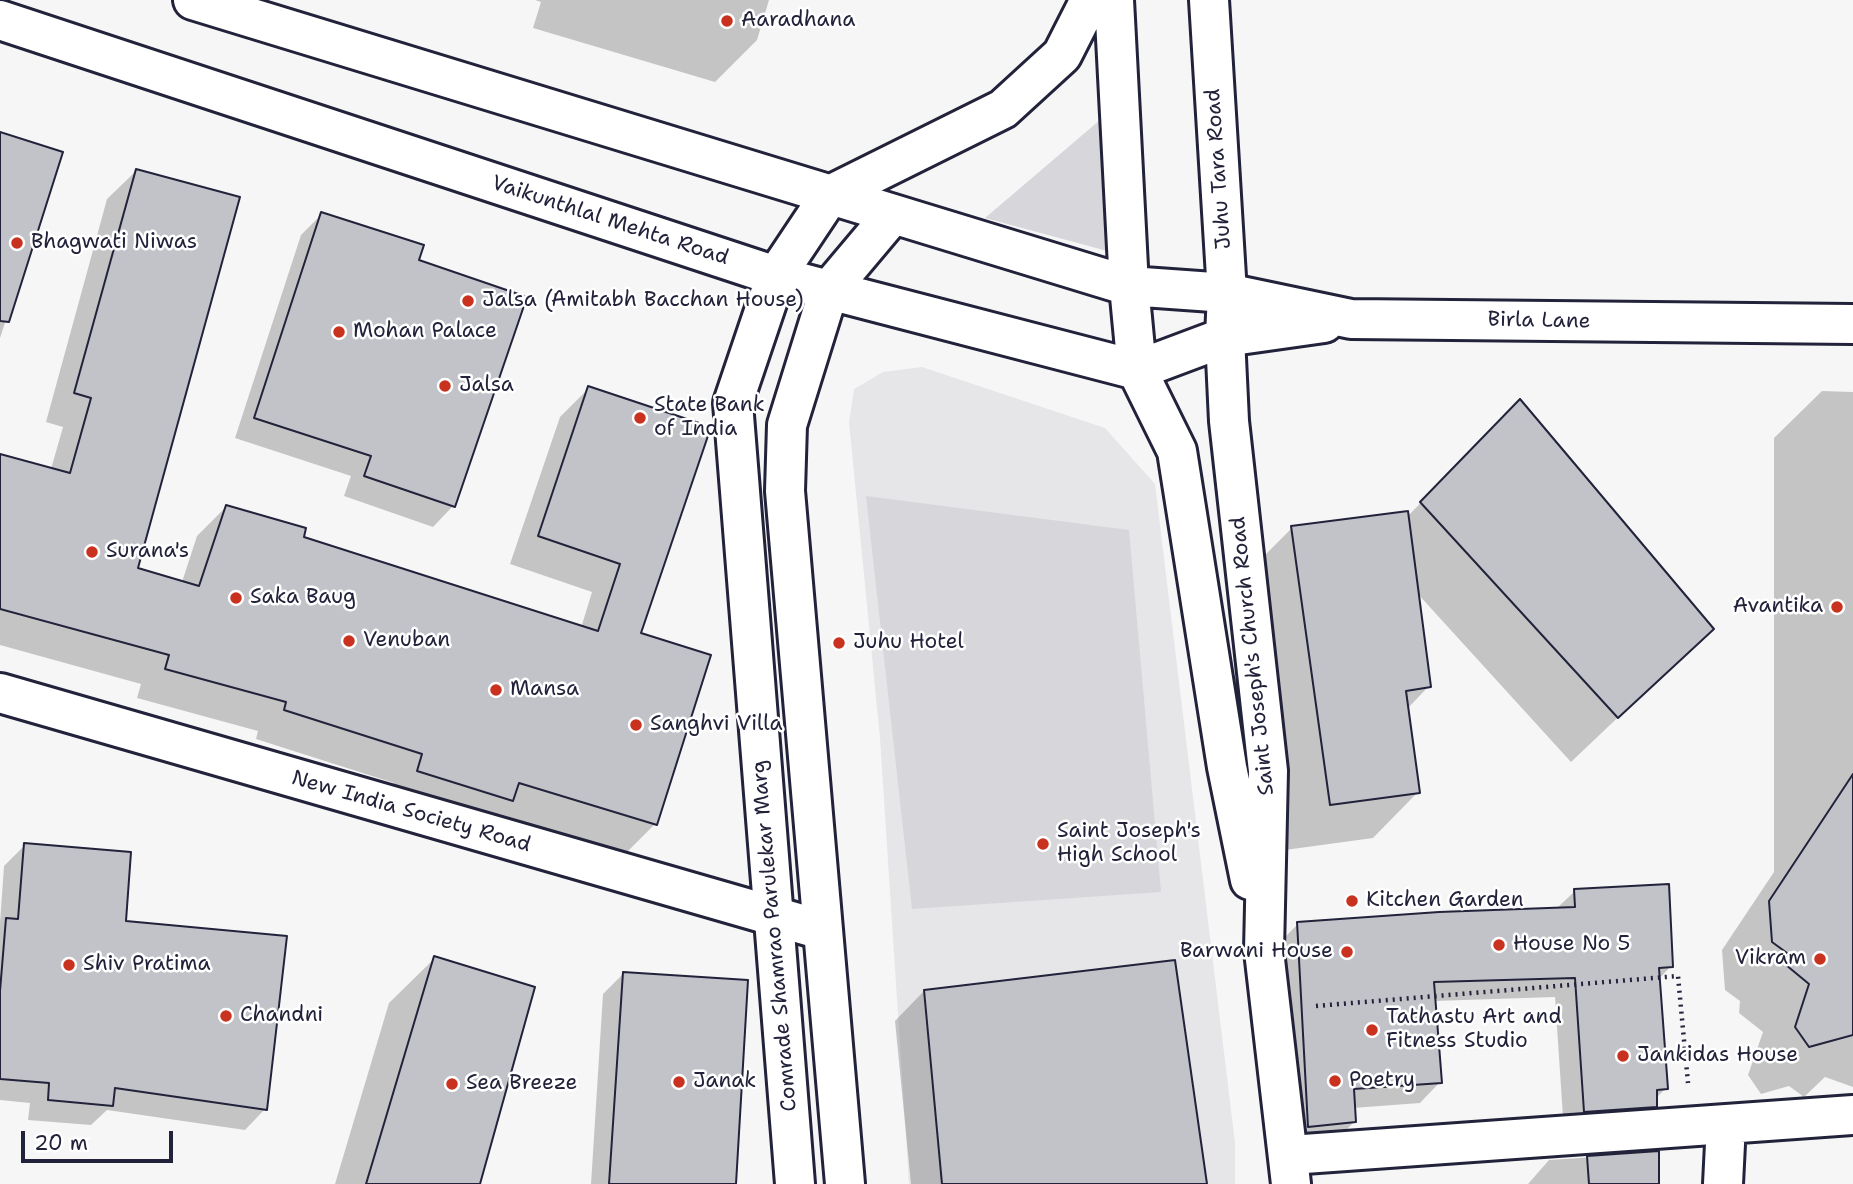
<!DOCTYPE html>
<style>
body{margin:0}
#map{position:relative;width:1853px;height:1184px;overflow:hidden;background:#f6f6f7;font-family:"Shantell Sans",sans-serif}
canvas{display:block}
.scale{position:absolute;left:21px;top:1131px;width:152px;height:32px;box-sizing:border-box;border:4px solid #22223b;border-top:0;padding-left:9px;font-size:21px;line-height:24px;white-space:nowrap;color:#22223b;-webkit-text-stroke:5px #fff;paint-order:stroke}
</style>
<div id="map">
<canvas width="1853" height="1184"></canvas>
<div class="scale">20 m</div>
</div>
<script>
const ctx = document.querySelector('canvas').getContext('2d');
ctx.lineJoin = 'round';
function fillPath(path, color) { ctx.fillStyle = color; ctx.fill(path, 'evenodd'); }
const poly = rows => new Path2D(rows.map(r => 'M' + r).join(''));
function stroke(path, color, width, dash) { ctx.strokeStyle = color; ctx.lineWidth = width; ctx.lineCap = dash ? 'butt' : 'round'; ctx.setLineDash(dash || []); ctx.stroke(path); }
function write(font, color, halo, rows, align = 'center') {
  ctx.font = font + ' "Shantell Sans",sans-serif'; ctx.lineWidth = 5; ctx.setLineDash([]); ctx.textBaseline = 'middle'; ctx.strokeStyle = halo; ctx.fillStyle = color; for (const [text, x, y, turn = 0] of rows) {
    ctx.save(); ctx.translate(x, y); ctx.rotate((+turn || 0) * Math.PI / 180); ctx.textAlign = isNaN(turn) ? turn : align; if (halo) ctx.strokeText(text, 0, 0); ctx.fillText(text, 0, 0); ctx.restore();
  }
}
fillPath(poly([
 [922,367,1105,428,1155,484,1235,1143,1235,1184,909,1184,880,738,849,422,854,389,883,372]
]), '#e6e6e9');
fillPath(poly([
 [1107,114,1122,255,985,218],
 [866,496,1129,530,1161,892,912,909]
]), '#d7d7db');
fillPath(poly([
 [535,0,769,0,757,40,715,82,533,28,541,2],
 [0,134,60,153,0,338],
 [136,171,136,569,182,582,197,536,226,507,301,538,581,628,592,592,510,564,560,417,589,388,639,634,655,824,626,853,499,814,483,829,389,800,394,783,256,739,258,731,137,698,141,684,0,645,0,456,51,469,63,427,46,422,107,199],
 [322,214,417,261,453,506,433,527,344,496,351,476,235,438,301,235],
 [1822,391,1853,392,1853,1087,1825,1077,1804,1097,1789,1086,1761,1094,1748,1075,1763,1032,1739,1013,1740,1001,1725,990,1722,950,1774,872,1774,438],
 [1475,447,1711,629,1571,762,1417,593,1429,686,1407,709,1418,792,1373,838,1285,850,1247,573,1292,528,1407,517],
 [25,845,124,923,265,1109,245,1130,107,1110,91,1125,28,1120,30,1103,0,1100,0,923,4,866],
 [1575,891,1671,966,1658,980,1666,1088,1655,1099,1656,1106,1635,1127,1564,1132,1555,997,1434,1001,1440,1082,1420,1103,1353,1108,1354,1122,1334,1142,1288,1146,1278,944,1298,924,1556,909],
 [435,958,478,1184,335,1184,389,1003],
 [623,974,734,1184,591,1184,603,994],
 [924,991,1205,1184,911,1184,895,1021],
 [1657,1153,1658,1184,1528,1184,1549,1160]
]), '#0003');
const building = poly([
 [0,132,63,152,9,322,0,321,0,132],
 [136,169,240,197,138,568,199,586,226,505,306,528,304,537,598,631,620,564,538,536,588,386,711,427,641,633,711,655,657,825,519,783,513,801,417,771,422,754,284,710,286,702,165,669,169,655,0,609,0,454,70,473,91,398,74,393,136,169],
 [321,212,424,245,419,260,527,297,455,507,364,476,371,456,254,418,321,212],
 [1520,399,1714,629,1618,718,1420,502,1520,399],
 [1408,511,1431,687,1406,691,1420,793,1330,805,1291,526,1408,511],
 [1853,774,1853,1035,1809,1047,1795,1027,1809,984,1786,965,1787,953,1772,942,1769,901,1853,774],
 [24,843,131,852,126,921,287,936,267,1110,115,1088,113,1106,48,1100,49,1083,0,1079,0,991,6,918,18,919,24,843],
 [1669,884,1673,967,1659,968,1668,1089,1657,1090,1657,1107,1584,1112,1575,978,1434,982,1442,1083,1354,1089,1356,1122,1308,1127,1297,922,1439,912,1575,907,1574,889,1669,884],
 [434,956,535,987,480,1184,366,1184,434,956],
 [1175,960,1207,1184,942,1184,924,990,1175,960],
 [623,972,748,980,736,1184,609,1184,623,972],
 [1659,1151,1659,1184,1589,1184,1587,1156,1659,1151]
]);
fillPath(building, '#c2c2c9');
stroke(building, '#22223b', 2);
const street = poly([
 [1227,293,1351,319,1853,324],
 [1225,337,1324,323],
 [0,693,822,930],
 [1290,1155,1853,1115],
 [1723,1184,1726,1124]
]);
const secondary = poly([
 [193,0,1129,286,1227,293],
 [1114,0,1129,286,1137,370,1177,451,1227,767,1250,880],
 [1209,0,1227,293,1225,337,1229,421,1268,771,1264,951,1291,1184],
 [0,20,776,276,829,290,1137,370,1225,337],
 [830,195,1003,109,1062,55,1090,0],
 [795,1184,733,403,776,276,830,195],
 [845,1184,785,491,787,425,829,290,893,214]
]);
stroke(street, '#22223b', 44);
stroke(secondary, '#22223b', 44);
stroke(poly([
 [1316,1006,1678,976,1688,1083]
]), '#22223b', 4.5, [2, 5]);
stroke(street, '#fff', 38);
stroke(secondary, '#fff', 38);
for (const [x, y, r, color] of [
 [727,21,7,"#c8321e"],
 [17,243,7,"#c8321e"],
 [468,301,7,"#c8321e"],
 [339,332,7,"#c8321e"],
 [445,386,7,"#c8321e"],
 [640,418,7,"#c8321e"],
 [92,552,7,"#c8321e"],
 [236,598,7,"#c8321e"],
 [1837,607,7,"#c8321e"],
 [349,641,7,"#c8321e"],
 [839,643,7,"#c8321e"],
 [496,690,7,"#c8321e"],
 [636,725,7,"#c8321e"],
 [1043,844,7,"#c8321e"],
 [1352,901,7,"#c8321e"],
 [1499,945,7,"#c8321e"],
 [1347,952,7,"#c8321e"],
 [1820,959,7,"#c8321e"],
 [69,965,7,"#c8321e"],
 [226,1016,7,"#c8321e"],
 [1372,1030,7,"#c8321e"],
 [1623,1056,7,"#c8321e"],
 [1335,1081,7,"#c8321e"],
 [679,1082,7,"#c8321e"],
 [452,1084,7,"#c8321e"]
]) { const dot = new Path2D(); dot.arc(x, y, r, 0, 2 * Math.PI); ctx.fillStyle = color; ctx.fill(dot); stroke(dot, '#fff', 2.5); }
write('21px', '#22223b', '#fff', [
 ["Aaradhana",741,21],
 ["Bhagwati Niwas",31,243],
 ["Jalsa (Amitabh Bacchan House)",482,301],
 ["Mohan Palace",353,332],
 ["Jalsa",459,386],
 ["State Bank",654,406],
 ["of India",654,430],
 ["Surana's",106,552],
 ["Saka Baug",250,598],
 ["Avantika",1823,607,"right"],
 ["Venuban",363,641],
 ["Juhu Hotel",853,643],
 ["Mansa",510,690],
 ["Sanghvi Villa",650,725],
 ["Saint Joseph's",1057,832],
 ["High School",1057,856],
 ["Kitchen Garden",1366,901],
 ["House No 5",1513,945],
 ["Barwani House",1333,952,"right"],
 ["Vikram",1806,959,"right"],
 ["Shiv Pratima",83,965],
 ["Chandni",240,1016],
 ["Tathastu Art and",1386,1018],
 ["Fitness Studio",1386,1042],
 ["Jankidas House",1637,1056],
 ["Poetry",1349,1081],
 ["Janak",693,1082],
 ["Sea Breeze",466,1084]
], 'left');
write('21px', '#22223b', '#fff', [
 ["Juhu Tara Road",1219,169,-94],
 ["Vaikunthlal Mehta Road",610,221,18],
 ["Birla Lane",1539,321,1],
 ["Saint Joseph's Church Road",1253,656,-96],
 ["New India Society Road",411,812,16],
 ["Comrade Shamrao Parulekar Marg",775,936,-95]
]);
</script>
